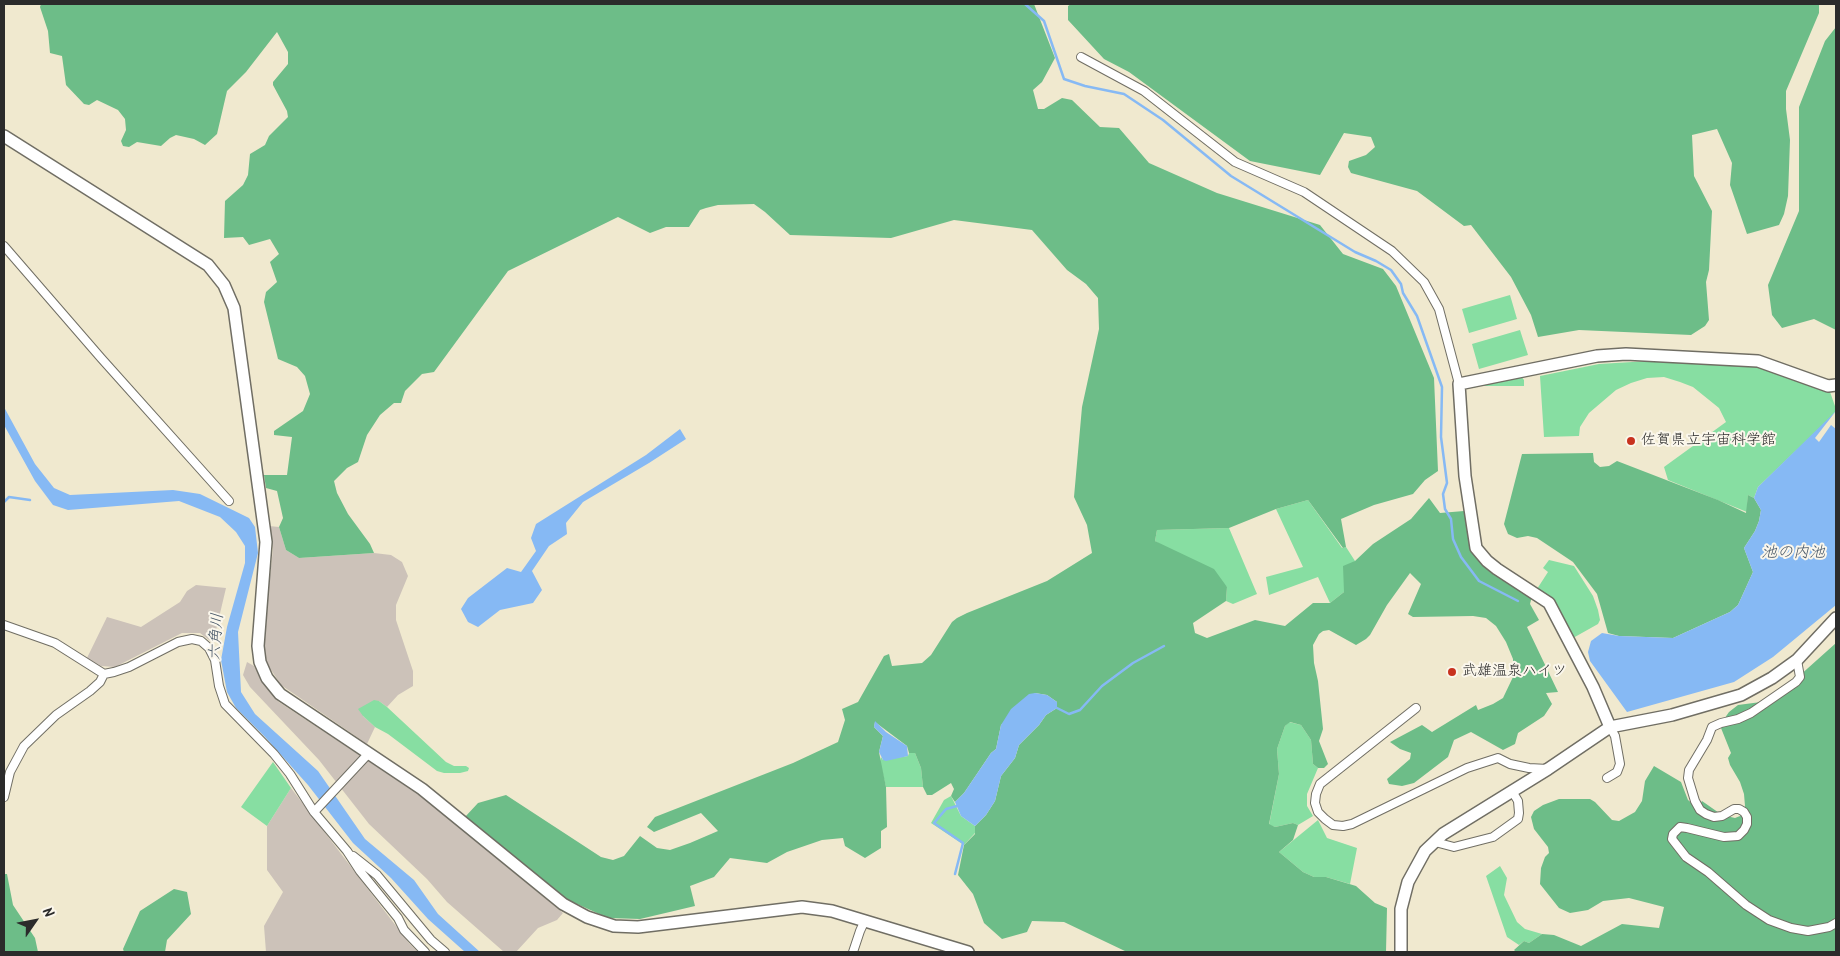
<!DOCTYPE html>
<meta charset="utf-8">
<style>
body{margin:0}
#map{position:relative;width:1840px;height:956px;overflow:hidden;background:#f0e9cf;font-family:Kalam,sans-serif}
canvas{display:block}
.frame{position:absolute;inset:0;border:5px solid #2b2b2b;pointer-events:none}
.north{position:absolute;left:10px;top:896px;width:50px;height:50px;-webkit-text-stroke:4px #fbf7ec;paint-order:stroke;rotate:57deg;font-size:14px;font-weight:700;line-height:20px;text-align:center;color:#2b2b2b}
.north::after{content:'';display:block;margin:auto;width:18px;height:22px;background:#2b2b2b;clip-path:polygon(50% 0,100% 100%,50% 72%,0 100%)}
</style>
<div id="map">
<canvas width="1840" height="956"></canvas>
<div class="frame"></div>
<div class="north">N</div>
</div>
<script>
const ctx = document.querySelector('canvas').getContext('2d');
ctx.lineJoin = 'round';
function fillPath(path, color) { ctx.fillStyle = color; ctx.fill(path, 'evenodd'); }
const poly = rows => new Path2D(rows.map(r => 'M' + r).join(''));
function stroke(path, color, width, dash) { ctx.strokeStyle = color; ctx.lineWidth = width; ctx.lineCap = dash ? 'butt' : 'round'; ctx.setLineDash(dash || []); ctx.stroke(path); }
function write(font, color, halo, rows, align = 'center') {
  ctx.font = font + ' Kalam,"Klee One",sans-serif'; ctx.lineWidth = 4; ctx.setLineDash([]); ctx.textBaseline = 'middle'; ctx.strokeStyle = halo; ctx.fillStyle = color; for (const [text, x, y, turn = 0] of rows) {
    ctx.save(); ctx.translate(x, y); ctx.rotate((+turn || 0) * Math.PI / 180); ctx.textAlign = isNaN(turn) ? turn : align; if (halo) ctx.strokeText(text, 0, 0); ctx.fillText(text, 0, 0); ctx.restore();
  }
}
fillPath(poly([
 [269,526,279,527,286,550,299,558,374,553,391,555,402,562,408,576,396,605,396,620,413,671,413,686,398,695,387,707,379,701,363,716,375,727,367,744,281,685,266,662,262,647,273,549],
 [196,585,226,588,213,643,200,633,182,633,115,667,101,666,87,658,107,617,141,627,180,602,187,591],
 [247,662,254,666,264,685,279,702,423,797,563,913,557,920,538,928,516,952,504,952,447,902,427,879,369,824,319,760,250,687,243,675],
 [291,788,409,943,418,952,266,952,264,926,283,892,267,870,267,826]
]), '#ccc2b9');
fillPath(poly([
 [1510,295,1517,319,1469,333,1462,309],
 [1520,330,1528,355,1479,369,1472,344],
 [1699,358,1757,363,1829,389,1836,409,1836,411,1827,421,1758,487,1754,498,1748,495,1747,512,1668,480,1664,467,1726,422,1719,408,1693,387,1680,382,1664,377,1647,378,1631,383,1616,390,1589,413,1580,427,1579,436,1544,437,1540,376,1599,364],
 [1520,375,1524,380,1524,386,1478,386,1474,388,1473,385],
 [1308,500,1342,548,1346,547,1355,561,1344,592,1330,603,1318,577,1269,595,1266,577,1303,567,1276,509],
 [1229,528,1257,594,1233,604,1226,601,1227,587,1155,541,1157,530],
 [1549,560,1574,566,1593,596,1598,610,1600,620,1598,624,1573,638,1537,589,1548,572,1543,568],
 [374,700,379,701,387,707,446,762,454,766,466,766,469,768,468,771,460,773,444,773,437,771,388,734,375,727,363,716,358,709],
 [1289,722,1301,725,1311,740,1313,764,1318,768,1307,794,1307,806,1313,816,1298,825,1293,823,1275,827,1269,825,1279,774,1277,749,1285,726],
 [909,753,915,753,921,768,923,787,886,787,880,762,881,757,883,760,908,756],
 [273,762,291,788,267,826,241,807],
 [951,796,961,816,975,826,975,833,964,845,931,823,944,800],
 [1318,820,1327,838,1357,848,1350,884,1326,877,1314,877,1303,872,1279,852],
 [1500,866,1507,878,1504,895,1517,922,1525,929,1542,934,1529,943,1524,941,1519,945,1507,937,1486,876]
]), '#87dea2');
fillPath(poly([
 [41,4,1034,4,1055,58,1042,82,1033,90,1038,109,1044,109,1062,98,1072,100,1100,127,1119,128,1149,163,1217,193,1320,225,1343,254,1383,269,1396,286,1434,378,1438,471,1425,480,1413,494,1374,505,1341,519,1346,547,1343,548,1308,500,1276,509,1229,528,1157,530,1155,541,1214,569,1227,587,1226,601,1193,623,1195,633,1207,638,1255,620,1285,626,1313,603,1330,603,1344,592,1343,566,1355,561,1373,544,1411,519,1429,498,1440,513,1464,511,1469,539,1483,565,1532,596,1530,604,1539,620,1527,627,1558,692,1546,693,1552,704,1544,716,1518,733,1515,744,1503,750,1471,732,1454,740,1448,757,1414,783,1402,786,1389,784,1387,779,1410,759,1411,753,1400,749,1390,742,1422,725,1432,732,1476,705,1478,710,1493,704,1503,698,1513,677,1513,659,1506,642,1496,626,1486,618,1473,616,1413,617,1408,614,1421,584,1410,573,1387,605,1370,635,1366,639,1356,645,1329,630,1323,631,1319,634,1313,645,1314,663,1318,681,1323,729,1319,741,1328,764,1324,768,1318,768,1313,764,1311,740,1301,725,1290,722,1285,726,1277,749,1279,774,1269,824,1275,827,1293,823,1298,825,1293,840,1279,852,1303,872,1314,877,1326,877,1356,886,1375,903,1387,908,1386,952,1127,952,1064,922,1032,921,1027,932,1002,939,984,923,973,894,958,875,964,845,975,834,975,826,986,815,995,801,1001,776,1015,758,1019,745,1039,725,1046,715,1057,708,1057,702,1047,695,1035,693,1001,725,996,749,991,753,964,793,955,802,951,796,954,789,951,783,932,795,927,795,923,787,921,768,915,753,909,753,907,746,875,722,874,727,883,736,879,752,886,787,887,827,881,831,881,848,865,858,845,846,843,838,822,840,787,852,767,863,730,858,714,877,690,886,695,906,640,919,608,918,566,899,465,817,478,803,506,795,601,857,613,860,624,856,640,836,657,848,670,850,690,843,718,831,701,813,654,832,647,827,655,817,793,763,838,742,845,720,842,709,858,702,884,656,889,654,892,666,922,663,931,655,952,622,957,618,967,613,1047,581,1092,553,1087,525,1074,497,1082,407,1099,329,1098,298,1086,284,1067,270,1032,230,954,220,891,238,790,235,765,212,754,204,718,205,706,208,700,210,689,227,666,227,650,233,618,217,508,271,434,372,422,374,405,391,401,403,394,403,380,415,367,435,358,462,347,468,334,481,337,493,348,514,370,544,374,553,299,558,286,550,279,527,283,518,277,491,266,488,264,475,287,475,292,437,274,435,274,431,303,411,310,394,305,376,297,367,278,359,264,302,266,292,277,282,270,262,279,254,270,239,249,245,243,237,224,238,225,201,243,185,248,175,250,154,265,145,269,136,288,117,287,111,273,85,273,82,288,64,288,52,277,32,246,72,227,91,217,134,205,145,194,139,176,135,170,138,161,146,137,142,129,147,123,146,121,141,126,130,125,119,118,110,97,100,89,105,84,104,66,85,62,56,50,53,48,31,40,7],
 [1071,4,1819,4,1819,13,1786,91,1786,109,1790,140,1788,196,1784,214,1779,225,1747,234,1730,185,1732,163,1717,129,1692,135,1694,176,1712,211,1709,270,1706,282,1709,320,1705,326,1691,335,1579,330,1538,337,1531,315,1511,277,1471,225,1464,226,1417,191,1351,173,1348,167,1349,161,1366,155,1375,147,1371,137,1344,133,1320,175,1250,161,1129,72,1104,59,1068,20,1068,6],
 [1836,27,1836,330,1814,319,1782,328,1772,315,1768,285,1799,211,1799,107,1825,41],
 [1593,453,1594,462,1600,467,1609,466,1617,461,1718,500,1746,513,1748,495,1754,498,1761,510,1759,521,1755,531,1744,548,1753,572,1738,605,1730,612,1673,638,1619,636,1608,633,1597,594,1573,562,1537,538,1528,536,1517,538,1508,534,1504,524,1522,454],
 [1836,643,1836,952,1516,952,1514,950,1524,941,1529,943,1542,934,1554,935,1581,946,1622,924,1659,928,1664,907,1629,898,1603,901,1588,910,1570,913,1559,908,1540,884,1541,868,1545,857,1549,853,1548,847,1534,829,1531,817,1534,811,1543,805,1559,799,1590,799,1595,802,1612,820,1619,821,1635,812,1642,801,1645,781,1654,766,1681,782,1688,800,1698,808,1702,801,1722,815,1735,818,1740,816,1745,806,1744,794,1740,782,1730,765,1728,758,1731,753,1721,728,1722,722,1729,712,1738,705,1761,702,1798,677],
 [4,874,7,874,13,905,35,938,38,952,4,952],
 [174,889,187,892,191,914,167,940,165,952,124,952,123,949,140,911]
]), '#6dbd88');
fillPath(poly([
 [4,407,35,464,54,488,70,495,173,490,200,494,249,518,255,527,258,553,238,632,241,692,255,714,318,771,365,839,414,880,438,914,480,952,465,952,428,919,391,878,353,843,308,785,265,737,236,708,227,692,221,660,227,627,245,563,245,546,236,532,220,517,179,501,68,510,53,505,35,481,4,425],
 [1836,411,1836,605,1773,657,1734,682,1627,712,1590,661,1588,652,1591,641,1602,633,1619,636,1673,638,1730,612,1738,605,1753,572,1744,548,1755,531,1759,521,1761,510,1754,498,1758,487],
 [680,429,686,439,649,463,583,502,566,523,567,534,549,546,532,571,542,590,533,603,500,610,478,627,468,622,461,609,468,598,507,568,521,572,536,551,531,538,536,524,646,455],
 [1035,693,1047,695,1057,702,1057,708,1046,715,1039,725,1019,745,1015,758,1001,776,995,801,986,815,975,826,961,816,955,802,964,793,991,753,996,749,1001,725,1011,709,1029,694],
 [875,721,886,732,907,746,908,756,886,761,883,760,879,752,883,736,874,727]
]), '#86b9f4');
fillPath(poly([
 [1836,411,1836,429,1831,425,1819,442,1815,438]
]), '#f0e9cf');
stroke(poly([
 [1025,4,1044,21,1064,79,1085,86,1124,94,1163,120,1231,176,1355,252,1376,261,1391,270,1401,284,1403,293,1417,316,1442,387,1441,437,1447,483,1443,494,1445,509,1451,519,1453,539,1461,557,1479,581,1518,601],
 [4,502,9,497,30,500],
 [1057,708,1069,714,1080,710,1102,686,1133,663,1164,646],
 [955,874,963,843,934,823,946,809,957,806]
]), '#86b9f4', 2.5);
const street = poly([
 [1081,57,1144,91,1235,162,1304,192,1392,251,1424,282,1439,309,1459,384],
 [4,246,101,358,229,501],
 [4,625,55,643,104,674,114,672,129,667,178,642,192,639,201,641,209,648,215,660,219,686,225,704,274,754,290,774,314,812,347,851,360,871,398,918,404,930,425,952],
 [1797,660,1800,677,1796,682,1751,713,1738,719,1721,723,1712,727,1707,740,1689,770,1688,778,1695,801,1700,810,1706,814,1714,817,1722,816,1734,809,1739,809,1744,812,1747,817,1747,824,1744,830,1738,836,1724,837,1687,828,1680,827,1673,834,1672,839,1686,857,1708,872,1746,905,1769,920,1791,928,1808,931,1829,927,1836,923],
 [1416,708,1320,784,1316,794,1315,803,1318,812,1325,819,1333,825,1343,826,1352,824,1467,768,1498,758,1510,764,1529,768,1548,769],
 [1607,778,1617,772,1620,764,1615,736,1610,727],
 [4,797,10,772,24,746,56,715,90,691,100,682,104,674],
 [314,812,369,753],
 [1435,842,1454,847,1493,837,1518,819,1519,813,1518,801,1512,791],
 [353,856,377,875,431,940,445,952],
 [853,952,860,931,865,920]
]);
const secondary = poly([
 [4,136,208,265,224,285,234,308,266,542,258,646,260,662,267,678,280,694,422,789,563,904,587,917,614,926,638,927,802,907,832,911,968,952],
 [1610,727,1593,687,1549,603,1497,569,1487,561,1476,548,1465,476,1459,384,1597,356,1626,354,1758,361,1828,386,1836,385],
 [1401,952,1401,909,1408,882,1425,851,1443,834,1548,769,1610,727,1672,715,1741,695,1772,678,1797,660,1836,618]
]);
stroke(street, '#706e64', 10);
stroke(secondary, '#706e64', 14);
stroke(street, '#fff', 8);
stroke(secondary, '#fff', 11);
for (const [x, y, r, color] of [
 [1631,441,5,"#c8321e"],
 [1452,672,5,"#c8321e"]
]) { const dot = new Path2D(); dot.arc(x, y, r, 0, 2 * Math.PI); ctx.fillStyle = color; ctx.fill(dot); stroke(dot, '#fbf7ec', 2); }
write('15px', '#2b2b2b', '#fbf7ec', [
 ["佐賀県立宇宙科学館",1641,441],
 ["武雄温泉ハイツ",1462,672]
], 'left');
write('italic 16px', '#465667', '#fbf7ec', [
 ["池の内池",1793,554],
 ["六角川",218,637,-86]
]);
</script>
